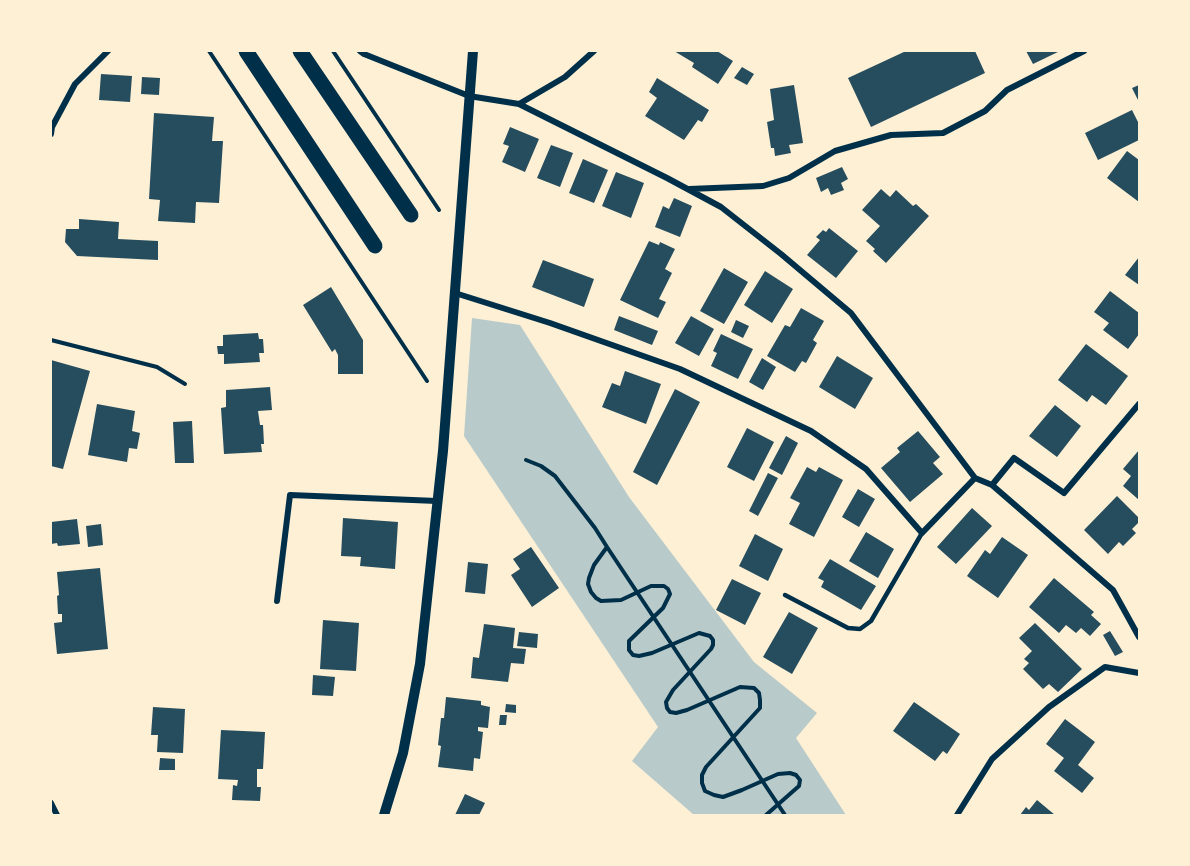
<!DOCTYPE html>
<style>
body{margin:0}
#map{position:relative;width:1190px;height:866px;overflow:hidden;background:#fdf0d5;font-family:Overpass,sans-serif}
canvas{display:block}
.frame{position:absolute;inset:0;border:52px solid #fdf0d5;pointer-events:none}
</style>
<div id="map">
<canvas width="1190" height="866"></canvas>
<div class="frame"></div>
</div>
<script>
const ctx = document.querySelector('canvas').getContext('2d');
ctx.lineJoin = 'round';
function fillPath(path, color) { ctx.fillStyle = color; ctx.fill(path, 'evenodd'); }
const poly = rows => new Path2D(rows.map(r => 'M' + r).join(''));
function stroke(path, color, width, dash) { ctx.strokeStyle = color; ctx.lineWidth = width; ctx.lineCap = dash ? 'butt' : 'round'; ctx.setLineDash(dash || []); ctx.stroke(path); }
fillPath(poly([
 [472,318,520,325,629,497,754,662,817,713,796,738,846,815,694,815,632,761,658,727,464,436]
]), '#b9caca');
fillPath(poly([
 [674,51,717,51,733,61,718,84,692,67,694,63],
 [906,51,975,51,985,73,871,127,848,78],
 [1026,51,1060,51,1033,64],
 [742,67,754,74,747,85,734,78],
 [101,74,132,76,130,102,99,100],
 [142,77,160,78,159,95,141,94],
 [657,78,709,110,702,122,698,120,684,140,645,116,657,98,649,92],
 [794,85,803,143,789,145,791,153,775,156,774,148,771,148,767,122,774,120,770,89],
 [1139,85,1139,102,1132,88],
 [1132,110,1139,124,1139,140,1098,160,1085,133],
 [154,113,214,117,212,141,223,141,219,203,196,202,195,223,158,221,160,200,149,199],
 [510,127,539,139,525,172,502,162,509,146,503,144],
 [551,145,573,153,560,187,537,178],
 [1127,151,1139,160,1139,202,1107,178],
 [583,159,608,170,594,203,569,193],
 [842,167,848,179,841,183,844,190,831,195,828,188,821,192,816,178],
 [616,172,644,183,631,218,602,206],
 [881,189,890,197,896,190,913,206,916,204,929,216,886,263,873,251,875,249,866,241,880,226,862,210],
 [674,198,692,206,680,237,655,227,663,206,669,209],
 [79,219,119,222,118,239,158,241,158,260,77,256,65,242,66,229,79,229],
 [829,228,858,251,836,278,807,255,820,240,816,237,823,230,826,232],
 [649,241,659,245,660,242,675,249,665,269,672,273,659,299,666,302,658,318,620,300],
 [1139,257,1139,285,1125,275],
 [543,260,594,279,584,307,532,287],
 [724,268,748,282,724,324,700,311],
 [765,271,793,289,772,323,744,305],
 [331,287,363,340,363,374,338,374,338,355,335,349,332,352,303,305],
 [1110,291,1139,313,1139,334,1128,349,1103,330,1109,323,1094,312],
 [801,308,824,321,813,340,817,343,806,363,802,361,795,372,767,356,785,325,790,327],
 [619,316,658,331,652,345,614,330],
 [691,316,714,329,699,356,675,343],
 [736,320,749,326,743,338,731,332],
 [258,333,259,339,263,339,264,353,259,353,260,362,224,364,224,354,218,354,217,346,223,346,223,335],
 [721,334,753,349,738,379,711,366,717,353,713,351],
 [1086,344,1128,376,1106,405,1092,395,1087,402,1058,380],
 [837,356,873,378,855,409,819,387],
 [762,358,776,367,763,390,749,382],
 [51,360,90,371,63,469,51,466],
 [625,371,661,384,646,424,602,407,612,383,620,386],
 [270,387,272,410,258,411,260,425,263,425,264,444,261,444,262,452,224,454,221,408,226,407,226,390],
 [675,389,700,402,657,485,633,472],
 [97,404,135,411,132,431,140,433,137,449,129,448,127,462,88,455],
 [1055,405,1081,426,1057,457,1029,436],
 [192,421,194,463,175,463,173,422],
 [747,428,774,442,754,481,727,467],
 [918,431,940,457,933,463,943,474,910,502,881,468,900,452,897,448],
 [786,436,798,443,782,475,769,468],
 [1139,450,1139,500,1123,486,1131,476,1123,469],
 [807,467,816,472,819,467,843,480,814,537,789,524,800,503,790,498],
 [768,473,778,478,758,516,749,511],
 [858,489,875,499,859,527,842,517],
 [1117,496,1139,518,1139,522,1132,529,1136,533,1123,546,1119,542,1108,554,1084,530],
 [972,508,992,526,956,564,937,547],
 [343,518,398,522,395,569,360,566,361,557,341,556],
 [77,519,80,544,58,546,57,543,51,544,51,522],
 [101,524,103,545,88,547,86,526],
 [866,532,894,549,878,578,849,561],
 [755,534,783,549,768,581,739,566],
 [1002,537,1028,555,998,598,967,576,985,550,990,554],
 [531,547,559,588,532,607,511,575,520,569,513,559],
 [830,559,876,586,861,610,821,587,824,581,818,578],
 [468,562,488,564,485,594,465,592],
 [100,568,108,649,57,654,54,623,62,622,62,614,58,614,57,596,59,595,57,572],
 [1054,578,1094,612,1091,615,1101,624,1090,636,1081,628,1076,633,1066,625,1059,633,1029,607],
 [732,579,761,593,745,625,716,610],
 [789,612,818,628,792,674,763,657],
 [323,620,359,623,356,671,320,669],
 [1035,623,1082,669,1058,692,1049,684,1043,689,1023,669,1029,663,1024,659,1032,651,1019,638],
 [484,624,515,628,513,648,526,649,524,664,511,663,508,682,471,678,473,657,479,658],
 [1110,631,1123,652,1115,656,1103,635],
 [519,632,538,634,537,648,517,646],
 [313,675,335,677,333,696,312,695],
 [446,697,481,701,481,705,490,707,488,728,478,727,478,731,483,732,480,759,474,758,473,771,438,767,441,746,438,745,441,718,444,718],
 [914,702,960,734,947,754,943,751,935,761,893,731],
 [506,704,516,705,516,713,505,712],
 [153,707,185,709,183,753,157,752,158,735,151,735],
 [500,715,507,715,506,725,499,725],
 [1065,719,1095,742,1078,765,1094,778,1082,793,1054,771,1064,758,1046,744],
 [221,730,265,732,263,769,257,769,257,787,261,787,260,801,232,800,233,785,237,786,238,780,218,779],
 [160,758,175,759,175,770,159,770],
 [465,794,485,803,479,815,455,815],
 [1037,800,1055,815,1020,815,1026,807,1029,810]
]), '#264d5e');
stroke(poly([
 [209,51,427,381],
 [333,51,439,210],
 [51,340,157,367,185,384],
 [526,460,541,466,555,476,595,528,607,547,594,565,589,578,588,584,591,592,596,598,601,601,621,600,651,586,664,586,668,589,670,594,663,608,629,641,629,650,633,655,639,656,652,653,699,633,710,636,713,640,713,645,711,649,673,690,666,702,667,708,670,712,676,713,687,710,740,687,754,688,759,693,760,700,760,708,706,767,702,775,702,783,705,791,714,795,723,797,742,790,778,774,790,773,796,775,800,780,799,786,766,815],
 [607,547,785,815]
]), '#003049', 4);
stroke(poly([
 [785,595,848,628,860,629,871,621,922,533]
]), '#003049', 4.5);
stroke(poly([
 [360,51,364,54,469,96,519,104,667,178,721,207,781,254,851,313,975,478,992,485,1113,590,1139,637],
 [519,104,565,77,594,51],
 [51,134,52,127,75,84,108,51],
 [689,189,763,186,789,178,835,151,891,135,943,133,985,111,1007,90,1084,51],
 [455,293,550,323,680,369,811,431,866,469,922,533,975,478],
 [992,485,1014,458,1064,493,1139,404],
 [277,601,290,495,437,501],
 [51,803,57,815],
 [957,815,992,759,1049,707,1105,667,1139,673]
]), '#003049', 6);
stroke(poly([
 [384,815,403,753,420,664,443,451,473,51]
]), '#003049', 10);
stroke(poly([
 [246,51,375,246],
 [300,51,411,215]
]), '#003049', 15);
</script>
